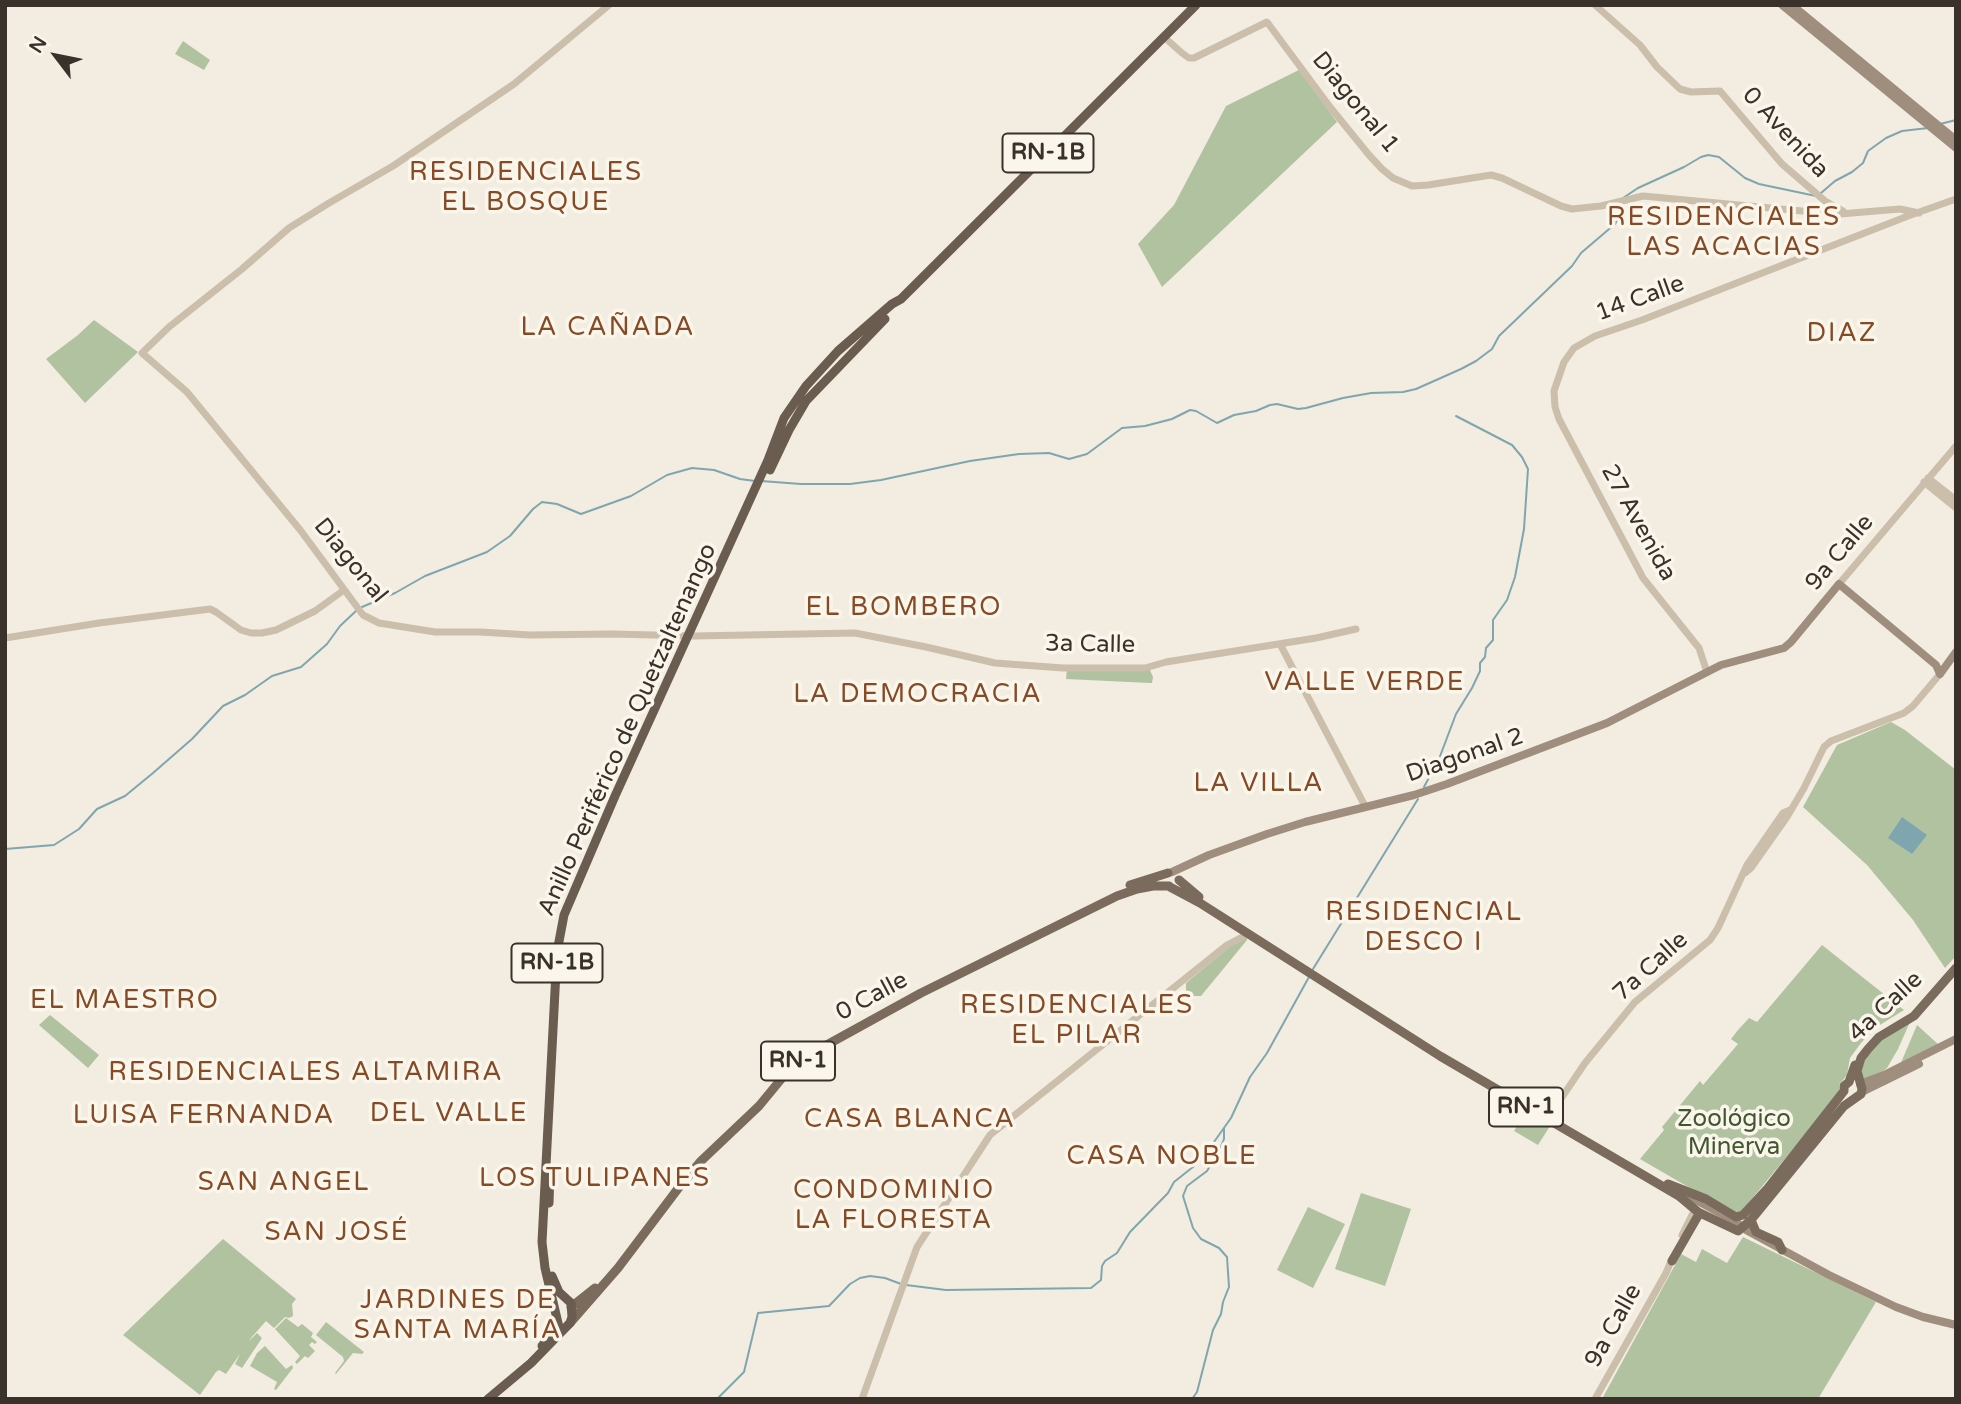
<!DOCTYPE html>
<meta charset="utf-8">
<style>
body{margin:0}
#map{position:relative;width:1961px;height:1404px;overflow:hidden;background:#f3ece0;font-family:"Varela Round",sans-serif}
canvas{display:block}
.frame{position:absolute;inset:0;border:7px solid #39312a;pointer-events:none}
.north{position:absolute;left:21px;top:21px;width:70px;height:70px;-webkit-text-stroke:5px #faf6ec;paint-order:stroke;rotate:302deg;font-size:19px;font-weight:700;line-height:28px;text-align:center;color:#39312a}
.north::after{content:'';display:block;margin:auto;width:24px;height:32px;background:#39312a;clip-path:polygon(50% 0,100% 100%,50% 72%,0 100%)}
</style>
<div id="map">
<canvas width="1961" height="1404"></canvas>
<div class="frame"></div>
<div class="north">N</div>
</div>
<script>
const ctx = document.querySelector('canvas').getContext('2d');
ctx.lineJoin = 'round';
function fillPath(path, color) { ctx.fillStyle = color; ctx.fill(path, 'evenodd'); }
const poly = rows => new Path2D(rows.map(r => 'M' + r).join(''));
function stroke(path, color, width, dash) { ctx.strokeStyle = color; ctx.lineWidth = width; ctx.lineCap = dash ? 'butt' : 'round'; ctx.setLineDash(dash || []); ctx.stroke(path); }
function write(font, color, halo, rows, align = 'center') {
  ctx.font = font + ' "Varela Round",sans-serif'; ctx.lineWidth = 7; ctx.setLineDash([]); ctx.textBaseline = 'middle'; ctx.strokeStyle = halo; ctx.fillStyle = color; for (const [text, x, y, turn = 0] of rows) {
    ctx.save(); ctx.translate(x, y); ctx.rotate((+turn || 0) * Math.PI / 180); ctx.textAlign = isNaN(turn) ? turn : align; if (halo) ctx.strokeText(text, 0, 0); ctx.fillText(text, 0, 0); ctx.restore();
  }
}
fillPath(poly([
 [183,41,210,60,204,70,175,54],
 [1299,70,1337,122,1162,287,1138,244,1174,205,1226,106],
 [94,320,138,352,85,403,46,359,78,335],
 [1147,668,1150,670,1153,677,1152,683,1150,683,1066,679,1067,669],
 [1891,722,1905,730,1956,770,1956,956,1945,968,1913,920,1867,865,1803,807,1837,745],
 [1247,937,1247,940,1201,996,1193,996,1186,991,1186,983,1239,939],
 [1822,945,1904,1010,1875,1028,1861,1043,1850,1058,1847,1075,1839,1085,1839,1094,1740,1213,1733,1213,1640,1159,1664,1130,1662,1127,1700,1081,1703,1085,1738,1044,1731,1039,1738,1030,1749,1018,1757,1022],
 [50,1015,99,1055,88,1068,39,1025],
 [1910,1022,1898,1049,1887,1068,1878,1075,1864,1081,1859,1071,1873,1045],
 [1917,1025,1939,1045,1900,1065],
 [1528,1108,1552,1123,1538,1145,1514,1131],
 [1361,1193,1411,1209,1385,1286,1335,1269],
 [1308,1207,1345,1224,1313,1288,1277,1270],
 [1743,1237,1876,1302,1818,1399,1602,1399,1681,1254,1696,1262,1702,1249,1727,1263],
 [223,1239,296,1299,292,1304,293,1316,289,1318,285,1317,274,1328,266,1321,251,1338,249,1341,257,1333,262,1338,242,1368,235,1364,240,1354,226,1374,219,1370,216,1372,200,1395,123,1335],
 [286,1318,298,1327,302,1324,313,1333,311,1337,317,1342,315,1344,312,1342,309,1345,315,1351,308,1358,305,1356,297,1364,295,1362,300,1356,275,1329],
 [326,1322,364,1352,362,1354,353,1353,336,1374,335,1373,344,1361,343,1357,316,1335],
 [265,1346,286,1369,292,1365,293,1368,276,1390,274,1389,277,1382,250,1366,257,1353]
]), '#b1c2a0');
fillPath(poly([
 [1902,817,1927,835,1912,854,1888,838]
]), '#7fa6af');
stroke(poly([
 [1940,124,1956,120],
 [1821,193,1835,181,1852,172,1863,163,1868,151,1886,138,1902,131,1928,128],
 [1623,198,1638,188,1684,167,1701,157,1708,155,1719,157,1745,178,1759,184,1816,196],
 [761,481,801,484,850,484,881,480,970,461,1019,454,1049,453,1069,459,1087,454,1122,428,1145,426,1172,419,1190,410,1196,411,1217,423,1234,415,1256,411,1270,405,1277,404,1298,409,1306,408,1343,398,1371,393,1403,392,1416,389,1461,369,1476,361,1492,349,1499,336,1572,266,1581,253,1615,224,1620,215,1621,203],
 [362,607,395,593,425,576,487,552,510,536,533,509,542,502,557,504,581,514,631,496,667,475,692,468,714,470,740,479,755,481],
 [1424,787,1439,759,1456,714,1472,688,1480,671,1480,663,1485,657,1486,648,1493,640,1493,620,1507,600,1515,577,1524,529,1528,469,1522,457,1512,445,1456,416],
 [5,849,54,845,79,829,97,809,125,796,153,773,192,739,223,706,245,695,272,676,301,667,327,644,340,626,357,610],
 [1313,969,1418,799],
 [906,1285,946,1290,1091,1288,1101,1280,1102,1266,1105,1261,1117,1253,1130,1232,1168,1193,1174,1182,1193,1167,1209,1149,1231,1118,1250,1077,1267,1053,1309,977],
 [717,1399,744,1372,758,1313,829,1306,850,1284,860,1278,870,1276,885,1278,901,1284],
 [1192,1399,1197,1392,1213,1330,1221,1314,1223,1302,1229,1287,1227,1257,1219,1248,1201,1239,1193,1228,1183,1196,1187,1186,1207,1171,1220,1149,1224,1139,1224,1128]
]), '#7fa6af', 2);
stroke(poly([
 [609,5,514,84,393,166,329,203,289,228,242,269,169,327,142,353,187,392,301,531,363,615,379,623,435,632,480,632,530,635,612,634,694,636,855,633,926,647,995,663,1063,668,1145,668,1166,662,1316,638,1356,629],
 [1595,5,1640,45,1657,67,1680,89,1691,92,1720,91,1782,164,1825,201,1843,211],
 [1164,37,1182,53,1189,58,1194,58,1267,22,1330,107,1369,155,1382,169,1393,178,1412,186,1428,185,1491,175,1502,178,1561,206,1572,209,1601,206,1643,196,1823,213,1840,214,1900,209,1919,213],
 [1928,478,1956,500],
 [1924,482,1956,508],
 [1839,584,1956,446],
 [5,638,99,623,210,609,216,612,241,630,251,633,262,633,276,630,315,611,344,590],
 [1280,644,1365,806],
 [1707,672,1699,648,1643,578,1559,419,1555,407,1554,391,1564,362,1574,348,1595,336,1642,320,1908,216,1956,199],
 [1745,873,1751,868,1787,817,1804,788,1824,747,1831,741,1904,713,1913,706,1940,674],
 [1550,1115,1585,1063,1635,1002,1710,940,1718,928,1747,865,1783,813,1790,810],
 [1682,1235,1695,1209],
 [862,1399,917,1247,990,1135,1227,945,1248,934],
 [1595,1399,1666,1273,1672,1259]
]), '#cbbeab', 7);
stroke(poly([
 [1782,5,1956,148],
 [1792,5,1956,140],
 [1940,674,1956,652],
 [1172,872,1209,855,1267,834,1305,822,1414,795,1447,784,1607,723,1721,665,1784,648,1791,642,1839,584,1936,665,1940,674],
 [1860,1084,1884,1075,1956,1039],
 [1862,1092,1919,1064],
 [1685,1194,1738,1223],
 [1746,1230,1829,1275,1896,1307,1923,1317,1956,1325]
]), '#9f8e7d', 8);
stroke(poly([
 [1179,880,1199,897],
 [1130,885,1168,873],
 [1170,887,1200,903,1440,1056,1679,1196,1698,1212,1738,1231,1751,1220,1844,1106,1861,1094,1862,1089,1857,1071,1861,1058,1868,1049,1879,1037,1914,1016,1956,968],
 [1668,1184,1706,1199,1736,1217,1743,1215,1768,1188,1844,1091,1844,1086,1849,1082,1855,1065],
 [1751,1220,1756,1232,1778,1242,1782,1250],
 [1672,1261,1699,1214],
 [571,1307,595,1288],
 [570,1323,618,1268,680,1186,701,1161,759,1106,787,1072,803,1058,921,993,1117,896,1137,889,1153,886,1169,886]
]), '#7a6b5c', 9);
stroke(poly([
 [770,470,789,430,806,401,885,319],
 [549,1203,550,1171],
 [558,1323,545,1268,542,1242,557,952,564,915,615,796,768,460,784,418,806,386,838,351,892,304,901,299,1196,5],
 [542,1346,559,1326],
 [488,1399,531,1363,570,1323,572,1317,571,1303,559,1292,552,1276]
]), '#6a5c4f', 9);
for (const [x, y, w] of [
 [1048,153,91],
 [557,963,91],
 [798,1061,74],
 [1526,1107,74]
]) { const box = new Path2D(); box.roundRect(x - w / 2, y - 19.5, w, 39, 5); ctx.fillStyle = '#faf6ec'; ctx.fill(box); stroke(box, '#39312a', 2); }
write('bold 23px', '#39312a', null, [
 ["RN-1B",1048,153],
 ["RN-1B",557,963],
 ["RN-1",798,1061],
 ["RN-1",1526,1107]
]);
write('24px', '#39312a', '#faf6ec', [
 ["Diagonal 1",1355,103,51],
 ["0 Avenida",1785,133,47],
 ["14 Calle",1640,299,-20],
 ["27 Avenida",1638,523,61],
 ["9a Calle",1840,553,-50],
 ["Diagonal",350,561,51],
 ["3a Calle",1090,645,1],
 ["Anillo Periférico de Quetzaltenango",628,730,-66],
 ["Diagonal 2",1465,756,-19],
 ["7a Calle",1651,967,-42],
 ["0 Calle",872,997,-28],
 ["4a Calle",1886,1007,-43],
 ["9a Calle",1614,1326,-61]
]);
write('24px', '#42572f', '#faf6ec', [
 ["Zoológico",1734,1120],
 ["Minerva",1734,1148]
]);
ctx.letterSpacing = '2px';
write('26px', '#864a25', '#faf6ec', [
 ["RESIDENCIALES",526,173],
 ["EL BOSQUE",526,203],
 ["RESIDENCIALES",1724,218],
 ["LAS ACACIAS",1724,248],
 ["LA CAÑADA",608,328],
 ["DIAZ",1842,334],
 ["EL BOMBERO",904,608],
 ["VALLE VERDE",1365,683],
 ["LA DEMOCRACIA",918,695],
 ["LA VILLA",1259,784],
 ["RESIDENCIAL",1424,913],
 ["DESCO I",1424,943],
 ["EL MAESTRO",125,1001],
 ["RESIDENCIALES",1077,1006],
 ["EL PILAR",1077,1036],
 ["RESIDENCIALES ALTAMIRA",306,1073],
 ["DEL VALLE",449,1114],
 ["LUISA FERNANDA",204,1116],
 ["CASA BLANCA",910,1120],
 ["CASA NOBLE",1162,1157],
 ["LOS TULIPANES",595,1179],
 ["SAN ANGEL",284,1183],
 ["CONDOMINIO",894,1191],
 ["LA FLORESTA",894,1221],
 ["SAN JOSÉ",337,1233],
 ["JARDINES DE",458,1301],
 ["SANTA MARÍA",458,1331]
]);
ctx.letterSpacing = '0px';
</script>
